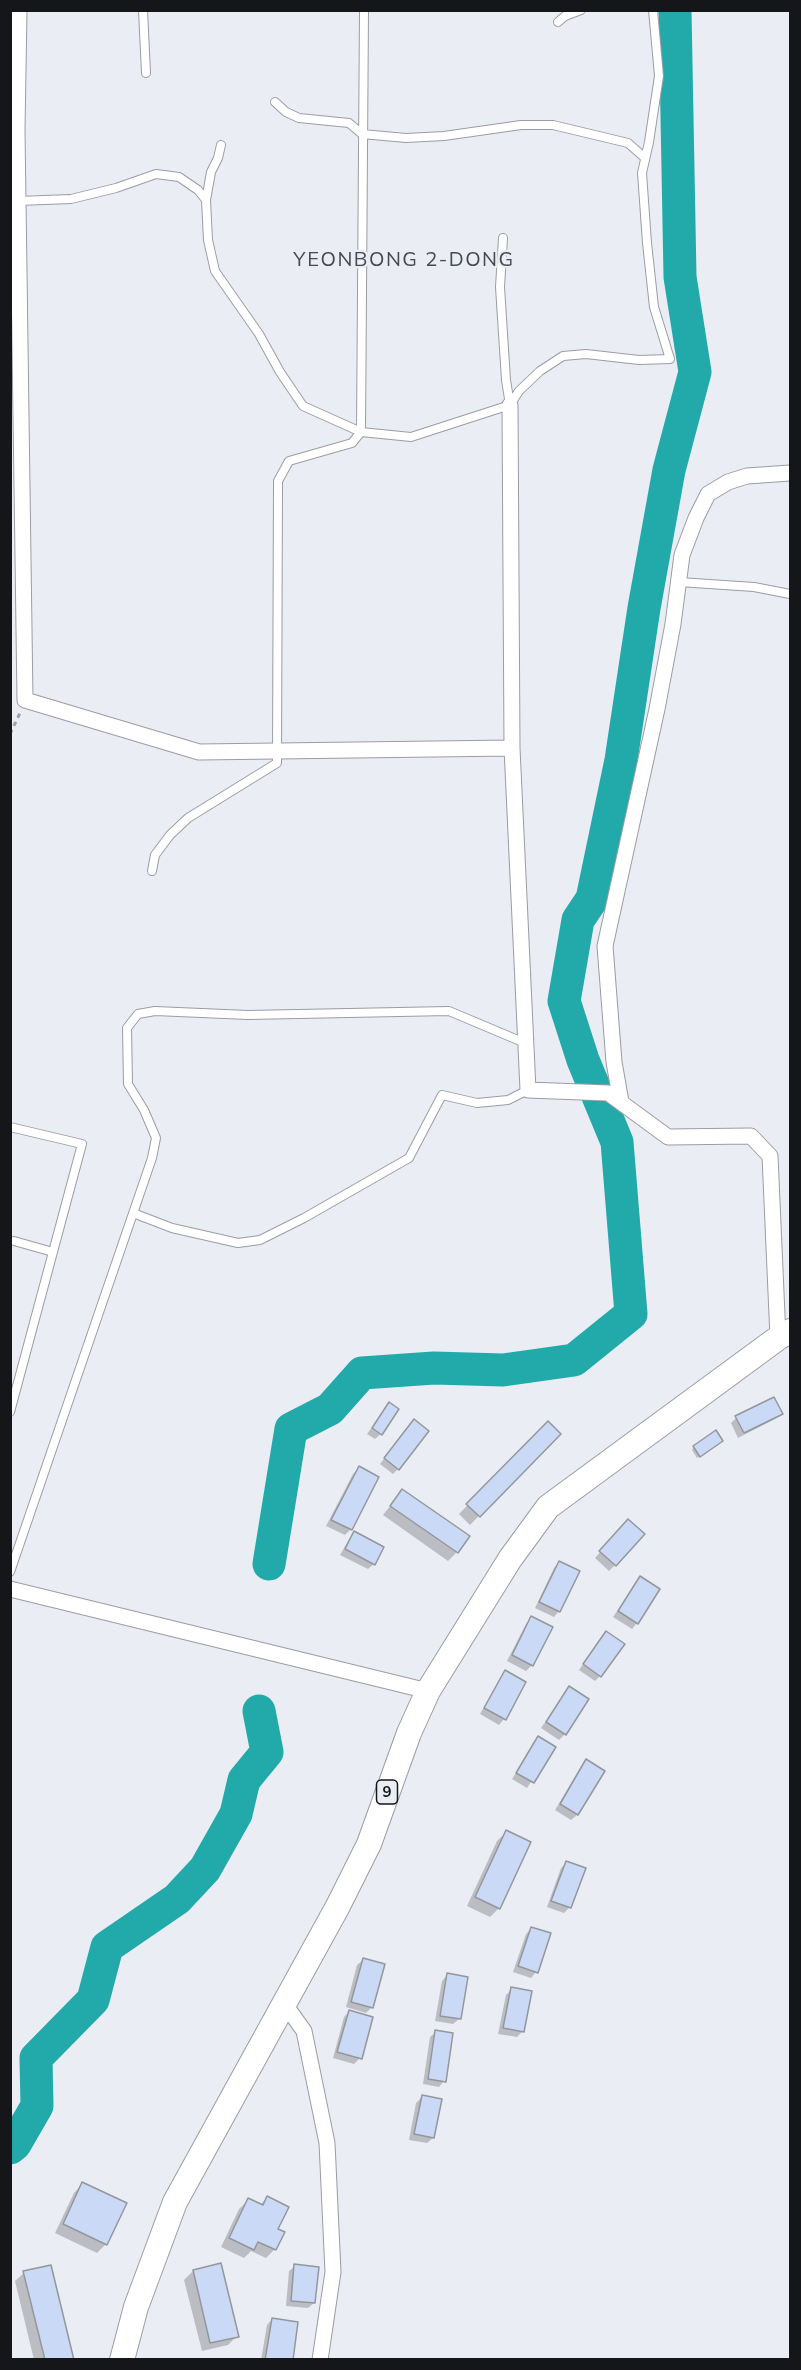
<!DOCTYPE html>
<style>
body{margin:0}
#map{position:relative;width:801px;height:2370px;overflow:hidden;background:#eaedf4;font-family:Mulish,sans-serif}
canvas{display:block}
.frame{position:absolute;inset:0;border:12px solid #151619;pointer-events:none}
</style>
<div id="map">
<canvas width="801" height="2370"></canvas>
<div class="frame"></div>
</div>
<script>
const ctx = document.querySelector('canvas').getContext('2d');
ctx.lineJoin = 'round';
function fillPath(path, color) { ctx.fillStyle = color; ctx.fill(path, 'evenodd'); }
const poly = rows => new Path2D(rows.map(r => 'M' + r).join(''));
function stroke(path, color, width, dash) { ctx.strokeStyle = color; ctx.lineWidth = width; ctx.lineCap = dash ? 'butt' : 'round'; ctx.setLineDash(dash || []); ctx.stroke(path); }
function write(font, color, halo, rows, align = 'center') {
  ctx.font = font + ' Mulish,sans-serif'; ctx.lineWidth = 4.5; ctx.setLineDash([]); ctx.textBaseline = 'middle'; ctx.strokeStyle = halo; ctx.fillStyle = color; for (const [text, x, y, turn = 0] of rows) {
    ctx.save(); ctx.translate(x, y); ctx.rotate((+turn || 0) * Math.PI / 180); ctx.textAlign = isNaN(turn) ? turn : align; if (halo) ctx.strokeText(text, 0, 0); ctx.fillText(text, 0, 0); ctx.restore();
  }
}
fillPath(poly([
 [389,1404,381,1434,375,1439,367,1434],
 [781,1413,775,1419,738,1438,731,1423,736,1418],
 [548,1423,559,1434,470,1525,459,1514],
 [408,1427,398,1469,393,1474,380,1464],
 [719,1443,697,1458,692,1450,694,1447],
 [359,1468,377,1478,350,1530,345,1535,326,1526,353,1474],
 [402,1491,457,1552,448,1561,383,1515],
 [622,1527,615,1565,609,1571,595,1558],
 [354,1533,374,1564,368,1569,340,1555,349,1539],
 [559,1563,559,1611,554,1617,535,1608,554,1568],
 [640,1578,637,1623,632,1629,613,1617],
 [531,1618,532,1665,526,1671,507,1661,526,1624],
 [601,1638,600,1676,595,1681,579,1670],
 [505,1672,504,1719,499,1725,480,1714,500,1678],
 [569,1688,565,1734,559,1740,541,1728],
 [539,1738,554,1747,527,1788,512,1779],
 [586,1761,603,1771,577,1815,571,1820,555,1810,581,1767],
 [506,1832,499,1908,490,1917,467,1906,497,1841],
 [567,1863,584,1869,569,1908,564,1913,547,1907,561,1868],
 [532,1928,536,1972,531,1978,513,1972,526,1934],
 [363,1960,372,2007,366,2013,346,2007,357,1965],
 [447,1975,459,2019,453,2024,435,2021,442,1981],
 [512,1989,522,2032,517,2037,498,2034,506,1995],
 [349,2012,360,2058,354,2064,333,2058,344,2017],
 [436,2032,444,2081,439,2087,423,2084,430,2037],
 [422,2097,433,2138,427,2143,409,2140,416,2103],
 [82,2184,106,2244,97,2253,55,2233,74,2193],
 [267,2198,276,2230,275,2249,266,2258,251,2251,244,2258,221,2247,239,2209,248,2200,260,2205],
 [295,2266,314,2303,308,2308,286,2306,289,2271],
 [193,2271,237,2336,228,2345,202,2351,184,2280],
 [24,2273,73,2360,34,2360,15,2281],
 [272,2319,291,2360,261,2360,267,2325]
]), '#0003');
stroke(poly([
 [269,1564,291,1429,330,1409,362,1373,434,1368,503,1370,574,1360,631,1314,617,1142,583,1060,564,1001,578,920,592,899,621,760,644,608,669,470,695,372,680,277,675,10],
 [10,2148,15,2144,37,2106,36,2058,93,2000,107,1947,177,1899,205,1869,236,1814,244,1780,267,1752,259,1711]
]), '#2aa', 33);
const building = poly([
 [774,1397,783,1414,744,1433,735,1416,774,1397],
 [389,1402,399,1409,382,1435,372,1428,389,1402],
 [414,1419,429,1431,399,1470,384,1458,414,1419],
 [548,1421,561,1434,480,1517,466,1504,548,1421],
 [716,1430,723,1441,700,1457,693,1446,716,1430],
 [359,1466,379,1477,352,1530,331,1520,359,1466],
 [402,1489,470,1536,458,1553,390,1506,402,1489],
 [628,1519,645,1534,616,1566,599,1551,628,1519],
 [354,1531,384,1547,375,1565,345,1549,354,1531],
 [559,1561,580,1571,560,1612,539,1602,559,1561],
 [640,1576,660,1589,638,1624,618,1611,640,1576],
 [531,1616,553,1627,533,1666,512,1655,531,1616],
 [606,1631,625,1644,601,1677,583,1664,606,1631],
 [505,1670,526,1682,506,1720,484,1708,505,1670],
 [569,1686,589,1699,566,1735,546,1722,569,1686],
 [538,1736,556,1747,534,1783,516,1773,538,1736],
 [586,1759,605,1771,578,1815,560,1804,586,1759],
 [506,1830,531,1842,500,1909,475,1897,506,1830],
 [566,1861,586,1868,571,1908,551,1901,566,1861],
 [531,1927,551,1933,538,1973,518,1966,531,1927],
 [363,1958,385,1964,373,2008,351,2002,363,1958],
 [447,1973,468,1977,461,2019,440,2016,447,1973],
 [511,1987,532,1991,524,2032,503,2028,511,1987],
 [349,2010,373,2017,362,2059,337,2052,349,2010],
 [435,2030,453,2033,446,2082,428,2079,435,2030],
 [422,2095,442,2099,434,2138,414,2134,422,2095],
 [82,2182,127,2203,107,2245,63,2224,82,2182],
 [267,2196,289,2207,278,2229,285,2232,276,2250,258,2242,254,2250,229,2238,248,2198,263,2205,267,2196],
 [221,2263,239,2337,210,2343,193,2270,221,2263],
 [294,2264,319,2267,315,2303,291,2301,294,2264],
 [51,2265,74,2360,45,2360,23,2271,51,2265],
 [272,2318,298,2322,293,2360,265,2360,272,2318]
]);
fillPath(building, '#cad9f6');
stroke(building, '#93979c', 1.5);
const lane = poly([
 [143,10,146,73],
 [558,22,565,16,581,10],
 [275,102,286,112,299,118,349,123,362,134,406,138,444,136,521,125,553,125,628,143,645,158],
 [206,200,211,172,218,158,221,145],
 [18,201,71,199,116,188,156,174,179,177,198,190,206,200,208,240,215,271,259,334,280,372,303,406,361,432,411,437,510,405,519,391,540,371,563,356,586,354,639,360,670,359,654,307,647,243,642,173,649,142,659,76,653,10],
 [503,238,500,287,506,380,510,405],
 [679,582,754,587,790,594],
 [152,871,155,855,170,835,188,818,277,763,278,481,289,461,352,443,361,432,364,10],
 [10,1127,82,1144,10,1412],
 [133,1213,172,1228,238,1243,260,1240,304,1218,409,1158,442,1095,477,1103,508,1100,528,1090],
 [14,1241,53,1252],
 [10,1572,152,1158,156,1138,144,1110,128,1084,127,1028,138,1014,155,1011,248,1015,449,1011,525,1043]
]);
const street = poly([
 [19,10,17,130,25,700,199,752,512,748],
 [510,405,512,748,528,1090,608,1093,668,1137,751,1136,770,1156,778,1338],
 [621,1102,614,1062,605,946,657,709,673,624,682,555,696,518,708,494,728,482,747,476,790,473],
 [10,1589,428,1691],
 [284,2003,304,2031,327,2143,333,2272,320,2360]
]);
const primary = poly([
 [122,2360,136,2307,175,2202,338,1906,369,1844,409,1733,428,1691,510,1559,548,1507,778,1338,790,1331]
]);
stroke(lane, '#9a9da3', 10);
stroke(street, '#9a9da3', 17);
stroke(primary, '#9a9da3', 26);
stroke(poly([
 [10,734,20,713]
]), '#9fa1a7', 3, [4.5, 4.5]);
stroke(lane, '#fff', 8);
stroke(street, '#fff', 15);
stroke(primary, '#fff', 24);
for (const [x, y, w] of [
 [387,1792,21]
]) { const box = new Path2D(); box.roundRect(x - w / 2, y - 12, w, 24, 4.5); ctx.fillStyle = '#eaedf4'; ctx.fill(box); stroke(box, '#151619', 1.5); }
write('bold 15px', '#151619', null, [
 ["9",387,1792]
]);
ctx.letterSpacing = '1.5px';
write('20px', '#46494e', '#eaedf4', [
 ["YEONBONG 2-DONG",404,260]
]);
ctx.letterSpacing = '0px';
</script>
